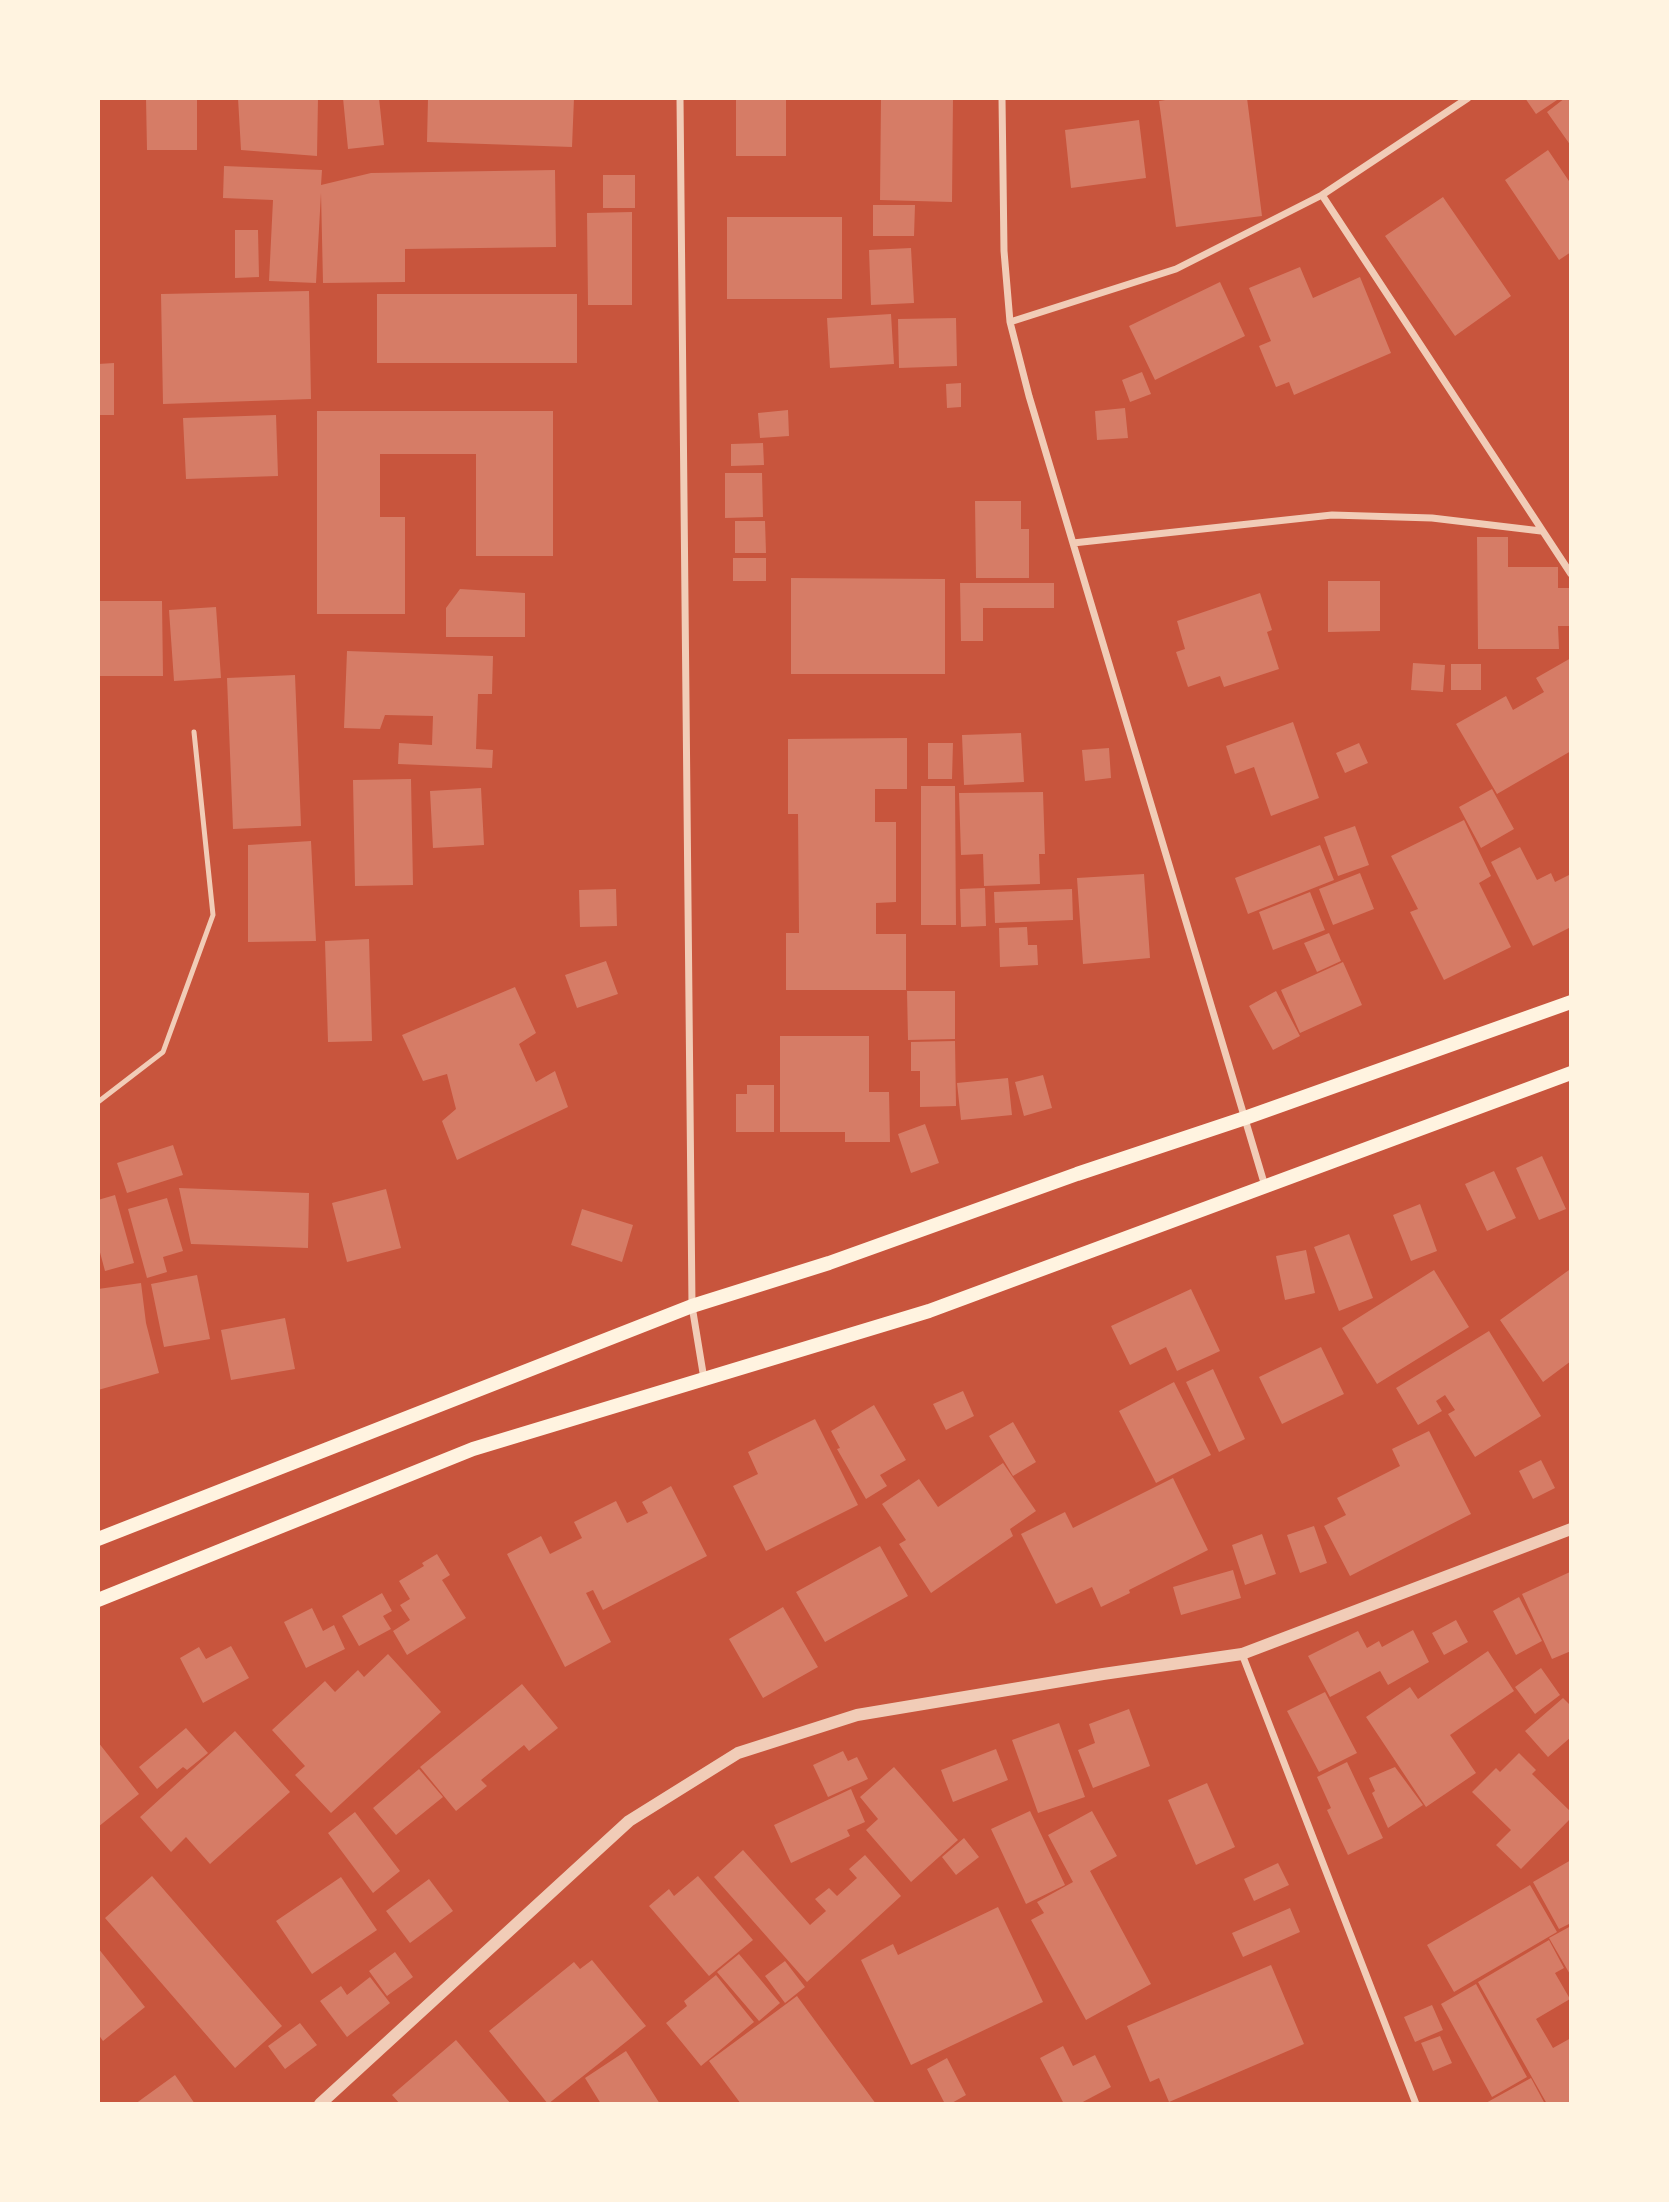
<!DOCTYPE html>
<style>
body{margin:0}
#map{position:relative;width:1669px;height:2202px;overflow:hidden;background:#c8553d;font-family:"Exo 2",sans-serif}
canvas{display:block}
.frame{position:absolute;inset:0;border:100px solid #fff3e0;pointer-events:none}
</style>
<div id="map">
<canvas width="1669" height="2202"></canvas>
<div class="frame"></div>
</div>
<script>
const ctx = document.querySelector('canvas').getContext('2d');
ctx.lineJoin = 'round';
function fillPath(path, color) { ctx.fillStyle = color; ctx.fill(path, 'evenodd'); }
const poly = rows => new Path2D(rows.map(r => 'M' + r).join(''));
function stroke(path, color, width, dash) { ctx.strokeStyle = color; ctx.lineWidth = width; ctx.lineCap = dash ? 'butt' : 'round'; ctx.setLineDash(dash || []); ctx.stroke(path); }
fillPath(poly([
 [146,98,197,98,197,150,147,150],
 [238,98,318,98,317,156,241,150],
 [343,98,379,98,384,145,348,149],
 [428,98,574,98,572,147,427,142],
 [736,98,786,98,786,156,736,156],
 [881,98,953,98,952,202,880,200],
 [1178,98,1247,98,1262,216,1176,227,1159,101],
 [1525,98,1560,98,1536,114],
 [1565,98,1571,98,1571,146,1547,112],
 [1139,120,1146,178,1071,188,1065,130],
 [1548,150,1571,184,1571,252,1559,260,1505,180],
 [224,166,322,170,321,185,371,173,555,170,556,247,405,249,405,282,323,283,321,193,316,283,269,281,273,200,223,198],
 [603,175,635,175,635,208,603,208],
 [1443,197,1511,296,1455,336,1385,236],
 [873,205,915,205,914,236,873,236],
 [632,212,632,305,588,305,587,213],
 [727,217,842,217,842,299,727,299],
 [235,230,258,230,259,277,235,278],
 [911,248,914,303,871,305,869,250],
 [1300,267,1313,298,1360,277,1391,353,1294,395,1289,382,1276,387,1259,346,1271,341,1249,288],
 [1220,282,1245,336,1155,380,1129,326],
 [309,291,311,399,163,404,161,294],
 [377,294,577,294,577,363,377,363],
 [891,314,894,364,830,368,827,318],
 [956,318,957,366,899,368,898,319],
 [114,363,114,415,98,415,98,364],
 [1142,372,1151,394,1130,402,1122,380],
 [961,383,961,407,947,408,946,384],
 [1125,408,1128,438,1097,440,1095,411],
 [788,410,789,436,760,438,758,413],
 [317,411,553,411,553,556,476,556,476,454,380,454,380,517,405,517,405,614,317,614],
 [276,415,278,476,186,479,183,418],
 [763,443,764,465,731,466,731,444],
 [725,473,762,473,763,517,725,518],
 [975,501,1021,501,1021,529,1029,529,1029,578,976,578],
 [735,521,765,521,766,553,735,553],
 [1477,537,1508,537,1508,567,1558,567,1558,588,1571,588,1571,626,1558,626,1559,649,1478,649],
 [733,558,766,558,766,581,733,581],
 [791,578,945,579,945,674,791,674],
 [1328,581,1380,581,1380,631,1328,632],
 [960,583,1054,583,1054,608,983,608,983,641,961,641],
 [460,589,525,593,525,637,446,637,446,608],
 [1260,593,1272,630,1267,632,1279,669,1224,687,1220,676,1188,687,1176,652,1185,649,1177,621],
 [98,601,162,601,163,676,99,676],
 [216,607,221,678,174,681,169,610],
 [347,651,493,656,492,694,478,694,476,749,493,750,492,768,398,764,399,743,432,745,433,716,385,715,380,729,344,728],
 [1571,658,1571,751,1497,794,1456,724,1506,696,1513,710,1544,692,1536,678],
 [1413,663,1445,665,1443,692,1411,690],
 [1451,664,1481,664,1481,690,1451,690],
 [295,675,301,826,233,829,227,678],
 [1293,722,1319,798,1271,816,1254,767,1235,774,1226,746],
 [1021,733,1024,782,964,785,962,735],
 [907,738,907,789,875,789,875,822,896,822,896,902,876,903,876,934,906,934,906,990,786,990,786,933,799,933,798,814,788,814,788,739],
 [928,743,953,743,952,779,928,779],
 [1359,743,1368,763,1345,773,1336,753],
 [1109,748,1111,778,1085,781,1082,750],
 [411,779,413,885,355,886,353,780],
 [921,786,955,786,956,925,921,925],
 [481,788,484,845,433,848,430,791],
 [1492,789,1514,829,1481,848,1459,807],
 [1043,792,1045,854,1039,854,1040,884,984,886,983,854,961,855,959,793],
 [1464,820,1491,876,1479,883,1511,947,1444,980,1410,912,1418,909,1391,856],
 [1355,826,1369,865,1338,876,1324,837],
 [311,841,316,941,248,942,248,845],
 [1320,845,1334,880,1248,914,1235,878],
 [1520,847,1537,880,1551,873,1555,882,1571,874,1571,927,1533,946,1491,862],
 [1360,873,1374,909,1333,925,1319,889],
 [1144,874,1150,958,1083,964,1077,878],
 [985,888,986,926,961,927,960,889],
 [616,889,617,926,580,927,579,890],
 [1072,889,1073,920,995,923,994,892],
 [1310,892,1325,930,1273,950,1259,912],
 [1027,927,1028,945,1037,945,1038,965,1000,967,999,928],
 [1329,933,1341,961,1317,972,1304,943],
 [369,939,372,1041,328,1042,325,941],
 [606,961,618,994,577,1008,565,975],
 [1343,962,1362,1005,1300,1033,1281,990],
 [515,987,536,1033,519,1044,536,1082,555,1071,568,1107,457,1160,442,1121,456,1109,447,1074,423,1081,402,1035],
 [907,991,955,991,955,1039,908,1040],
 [1276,991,1300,1036,1273,1050,1249,1006],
 [780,1036,869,1036,869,1092,889,1092,890,1142,845,1142,845,1132,780,1132],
 [955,1041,956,1106,920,1107,920,1071,911,1071,911,1042],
 [1043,1075,1052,1108,1024,1116,1015,1082],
 [1008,1078,1012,1115,961,1120,957,1083],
 [747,1085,774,1085,774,1132,736,1132,736,1094,747,1094],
 [925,1124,939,1163,911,1173,898,1134],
 [173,1145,183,1175,127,1193,117,1163],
 [1542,1156,1566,1209,1539,1220,1516,1168],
 [1494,1171,1516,1218,1487,1231,1465,1184],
 [179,1188,309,1193,308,1248,191,1244],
 [386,1189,401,1248,347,1262,332,1203],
 [115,1195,134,1263,105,1271,98,1245,98,1200],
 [167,1198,183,1251,163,1257,167,1272,147,1278,128,1209],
 [1420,1204,1437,1251,1411,1261,1393,1215],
 [582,1209,633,1225,622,1262,571,1245],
 [1349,1234,1373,1298,1339,1311,1314,1247],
 [1306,1250,1315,1293,1285,1300,1276,1256],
 [1434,1270,1469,1327,1377,1384,1342,1328],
 [1569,1270,1571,1272,1571,1361,1543,1382,1500,1320],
 [197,1275,210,1339,164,1347,151,1284],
 [141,1283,146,1323,159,1373,98,1390,98,1289],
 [1191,1289,1220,1351,1177,1371,1166,1347,1130,1365,1111,1326],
 [285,1318,295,1369,231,1380,221,1330],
 [1489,1331,1541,1416,1475,1457,1448,1414,1455,1410,1445,1395,1436,1401,1442,1411,1418,1425,1396,1388],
 [1321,1347,1344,1394,1282,1424,1259,1377],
 [1213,1369,1245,1439,1219,1452,1186,1382],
 [1174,1382,1211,1455,1156,1483,1119,1411],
 [963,1391,974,1416,946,1430,933,1404],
 [874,1405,906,1460,880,1475,887,1486,866,1499,837,1449,840,1448,831,1431],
 [815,1419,858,1505,766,1551,733,1486,758,1474,748,1452],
 [1013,1422,1036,1462,1013,1476,989,1436],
 [1429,1431,1471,1514,1350,1576,1324,1526,1346,1515,1337,1498,1400,1466,1392,1449],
 [1541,1460,1555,1488,1533,1499,1519,1471],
 [1003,1463,1036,1511,1010,1529,1013,1536,931,1593,899,1544,906,1540,882,1504,919,1479,938,1507],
 [1173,1478,1208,1550,1129,1590,1130,1593,1101,1607,1092,1587,1056,1604,1021,1534,1065,1512,1073,1528],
 [671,1486,707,1556,603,1610,593,1590,586,1593,611,1642,565,1667,507,1554,541,1536,550,1554,582,1538,574,1522,616,1501,627,1523,648,1513,642,1502],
 [1314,1526,1327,1563,1300,1573,1287,1535],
 [1262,1534,1276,1574,1245,1585,1232,1545],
 [880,1546,908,1596,825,1642,796,1592],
 [437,1554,450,1575,442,1580,466,1618,407,1655,393,1631,410,1620,400,1605,410,1599,399,1581,424,1566,422,1563],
 [1233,1570,1241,1598,1181,1615,1173,1587],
 [1570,1572,1571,1651,1552,1659,1522,1594],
 [382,1593,392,1611,383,1616,391,1629,359,1646,342,1616],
 [1519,1597,1542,1641,1516,1655,1493,1611],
 [783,1607,818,1667,763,1698,729,1639],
 [312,1608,323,1631,334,1625,345,1649,306,1668,284,1622],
 [1456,1620,1468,1642,1444,1655,1432,1633],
 [1413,1630,1429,1662,1388,1685,1380,1671,1330,1697,1308,1656,1358,1631,1367,1648,1379,1641,1382,1647],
 [231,1646,249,1678,203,1703,180,1658,199,1647,206,1659],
 [1488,1651,1514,1691,1450,1735,1476,1773,1426,1807,1366,1717,1410,1687,1418,1699],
 [388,1654,441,1712,331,1813,295,1775,305,1766,272,1730,325,1681,335,1692,358,1670,364,1677],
 [1541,1668,1560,1695,1535,1714,1515,1687],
 [522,1684,558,1728,529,1751,524,1745,481,1780,487,1786,456,1811,420,1767],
 [1325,1692,1357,1753,1319,1772,1287,1711],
 [1563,1698,1571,1706,1571,1737,1548,1757,1525,1731],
 [1129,1709,1150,1766,1093,1788,1078,1750,1095,1743,1089,1724],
 [1059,1723,1085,1797,1038,1813,1012,1740],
 [186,1728,208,1753,187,1770,183,1767,157,1789,139,1767],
 [235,1731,290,1792,210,1864,186,1837,171,1852,140,1817],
 [98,1742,139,1794,98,1827],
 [996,1749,1008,1780,953,1802,941,1770],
 [843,1751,848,1761,857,1757,868,1779,828,1797,813,1765],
 [1519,1753,1536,1770,1532,1774,1571,1812,1571,1818,1521,1869,1496,1845,1511,1830,1472,1792,1496,1768,1500,1772],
 [1347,1762,1383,1838,1348,1855,1327,1810,1331,1808,1317,1777],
 [894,1767,958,1840,911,1882,866,1830,878,1819,860,1797],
 [1395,1767,1423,1805,1388,1828,1372,1793,1375,1791,1369,1778],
 [419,1769,443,1797,396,1835,373,1808],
 [1207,1783,1235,1847,1196,1865,1168,1800],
 [851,1789,865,1822,847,1830,850,1836,791,1863,774,1825],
 [1030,1811,1065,1885,1026,1904,991,1829],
 [1092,1811,1117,1856,1090,1871,1151,1984,1086,2020,1031,1920,1044,1913,1037,1902,1073,1882,1048,1835],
 [355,1812,400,1871,373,1893,328,1833],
 [964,1838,979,1857,956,1875,942,1857],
 [743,1850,810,1925,826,1911,815,1899,829,1888,837,1896,857,1878,849,1869,865,1855,901,1896,807,1982,714,1877],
 [1571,1860,1571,1923,1559,1929,1533,1882],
 [1278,1863,1289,1885,1254,1901,1244,1879],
 [152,1876,282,2026,235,2068,105,1918],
 [698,1876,753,1940,709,1976,649,1906,669,1889,674,1896],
 [341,1877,377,1930,312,1974,276,1921],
 [429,1879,453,1911,410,1943,386,1911],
 [1530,1885,1557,1932,1454,1992,1427,1945],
 [998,1907,1043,2002,911,2065,861,1960,893,1944,898,1955],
 [1290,1908,1300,1932,1243,1957,1232,1933],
 [1571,1926,1571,1976,1549,1938],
 [1549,1940,1564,1968,1555,1973,1570,1999,1536,2019,1553,2048,1571,2038,1571,2104,1547,2104,1478,1982],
 [98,1948,145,2007,103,2041,98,2034],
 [395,1952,413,1977,387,1996,369,1971],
 [739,1954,780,2003,759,2021,717,1972],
 [592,1960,646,2026,548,2104,489,2031,574,1962,580,1969],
 [785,1961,805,1987,785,2003,765,1976],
 [1271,1965,1304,2044,1169,2102,1159,2078,1150,2082,1127,2026],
 [716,1975,754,2022,701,2066,666,2023,687,2006,684,2001],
 [370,1977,390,2003,347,2037,320,2001,341,1986,347,1995],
 [1476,1984,1527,2077,1492,2097,1441,2004],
 [797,1996,876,2104,741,2104,709,2061],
 [1432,2005,1443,2030,1415,2042,1404,2017],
 [300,2023,317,2045,285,2069,268,2046],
 [1440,2036,1452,2063,1433,2071,1421,2043],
 [456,2040,511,2104,400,2104,392,2095],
 [1063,2046,1073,2066,1095,2055,1111,2087,1079,2104,1064,2104,1040,2058],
 [626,2051,660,2104,601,2104,585,2078],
 [947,2058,966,2095,950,2104,945,2104,927,2069],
 [175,2075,195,2104,135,2104],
 [1531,2078,1545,2104,1484,2104]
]), '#d67c66');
stroke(poly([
 [98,1102,163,1052,213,915,194,732]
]), '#f1ccb7', 5);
stroke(poly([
 [680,98,692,1306,704,1379],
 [1002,98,1004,251,1010,322,1029,396,1265,1186],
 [1322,195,1571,574],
 [1010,322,1176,269,1322,195,1468,98],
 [1073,543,1332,515,1432,518,1541,531],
 [1242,1654,1416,2104]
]), '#f1ccb7', 7);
stroke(poly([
 [320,2104,629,1821,738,1753,857,1715,1103,1674,1242,1654,1571,1529]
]), '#f1ccb7', 12);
stroke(poly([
 [98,1539,692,1306,829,1263,1077,1174,1245,1118,1571,1002],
 [98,1600,473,1449,929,1311,1571,1073]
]), '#fff3e0', 14);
</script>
